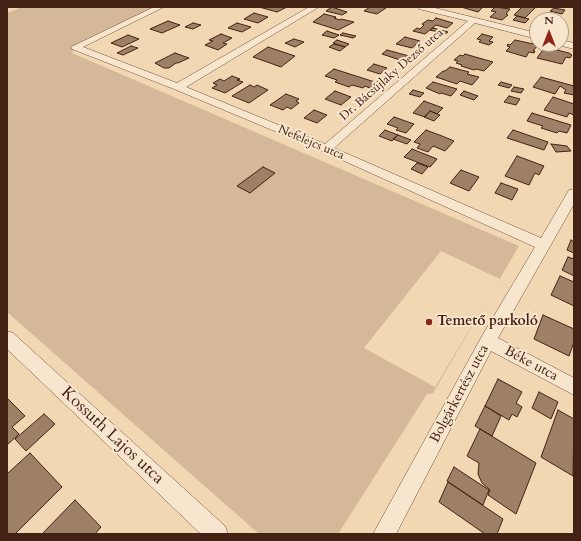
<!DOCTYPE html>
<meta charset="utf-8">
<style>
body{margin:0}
#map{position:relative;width:581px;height:541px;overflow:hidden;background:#f2d7b3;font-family:Cardo,serif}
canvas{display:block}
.frame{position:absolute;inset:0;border:8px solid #432214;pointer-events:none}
.north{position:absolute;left:529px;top:12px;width:40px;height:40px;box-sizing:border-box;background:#f7e5ce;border:1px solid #af9784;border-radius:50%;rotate:0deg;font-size:11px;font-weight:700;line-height:16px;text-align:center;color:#432214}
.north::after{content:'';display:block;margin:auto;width:14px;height:18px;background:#8f2418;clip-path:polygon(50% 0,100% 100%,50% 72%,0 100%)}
</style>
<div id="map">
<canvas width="581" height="541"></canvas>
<div class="frame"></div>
<div class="north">N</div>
</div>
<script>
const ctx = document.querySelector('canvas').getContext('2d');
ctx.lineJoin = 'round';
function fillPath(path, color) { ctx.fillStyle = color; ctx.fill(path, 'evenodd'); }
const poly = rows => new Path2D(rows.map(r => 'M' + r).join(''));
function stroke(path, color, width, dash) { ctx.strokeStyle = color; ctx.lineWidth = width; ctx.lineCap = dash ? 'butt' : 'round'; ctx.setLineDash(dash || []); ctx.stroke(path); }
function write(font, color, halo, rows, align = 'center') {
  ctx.font = font + ' Cardo,serif'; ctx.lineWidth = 4; ctx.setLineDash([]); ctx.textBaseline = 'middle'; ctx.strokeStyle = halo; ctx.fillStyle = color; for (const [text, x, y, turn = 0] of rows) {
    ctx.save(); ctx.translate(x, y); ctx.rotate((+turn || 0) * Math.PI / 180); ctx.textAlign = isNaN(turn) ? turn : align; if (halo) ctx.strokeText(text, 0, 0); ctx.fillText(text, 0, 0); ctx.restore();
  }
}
fillPath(poly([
 [22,7,160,7,75,47,72,53,519,246,433,393,427,394,338,534,259,534,7,312,7,13],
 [441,251,500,279,435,387,364,348]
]), '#d4b898');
const building = poly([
 [259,7,287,7,277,12,259,7],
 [332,7,347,12,342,15,326,11,332,7],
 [370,7,380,7,386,8,377,14,364,11,370,7],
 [461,7,483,7,478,12,461,7],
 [495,7,510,9,506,14,508,15,502,20,490,17,496,12,491,11,495,7],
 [522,7,531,7,535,8,525,18,514,15,522,7],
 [554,8,565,10,562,14,550,11,554,8],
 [254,13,268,17,258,23,244,19,254,13],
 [324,14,336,17,334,18,340,20,341,19,354,22,338,30,313,22,324,14],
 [517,16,529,19,525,23,513,20,517,16],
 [436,18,453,23,447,28,436,25,425,34,413,31,417,28,420,29,424,25,422,24,428,20,433,21,436,18],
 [168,21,180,25,162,33,150,29,168,21],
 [193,23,201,25,193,29,185,27,193,23],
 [237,23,251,27,242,32,228,28,237,23],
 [433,28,448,32,445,34,430,30,433,28],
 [327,31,339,35,334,38,322,35,327,31],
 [343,33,356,36,353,38,340,35,343,33],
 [221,34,232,38,223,43,227,44,218,50,205,45,213,41,209,40,221,34],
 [482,34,493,37,489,41,493,42,489,45,479,42,481,40,477,39,482,34],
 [128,35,139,39,122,47,111,43,128,35],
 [405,37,420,41,412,48,396,44,405,37],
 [294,39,304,42,295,47,285,43,294,39],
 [337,40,349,44,345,47,333,43,337,40],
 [515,40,538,45,533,51,535,51,534,53,529,52,526,57,506,51,510,47,507,46,508,44,510,45,515,40],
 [334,44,345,47,340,51,329,47,334,44],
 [131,46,138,48,123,55,117,53,131,46],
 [268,47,295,56,281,67,253,57,268,47],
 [545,47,569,53,572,55,570,58,566,57,562,64,537,58,545,47],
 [387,50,409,56,403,61,382,54,387,50],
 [175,53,189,58,178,63,176,63,169,68,164,68,155,63,175,53],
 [465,54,493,62,484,71,476,69,474,70,461,66,462,65,456,63,458,61,454,60,460,55,463,56,465,54],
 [374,64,387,68,380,74,367,70,374,64],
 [450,67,469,72,467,74,479,77,472,85,460,81,457,84,436,77,443,71,445,71,450,67],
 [334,69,378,83,372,89,365,86,363,88,352,85,349,87,335,82,337,80,325,76,334,69],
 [232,76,240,79,237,80,243,82,225,93,212,88,217,85,213,83,220,79,224,81,232,76],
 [541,77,574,86,574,95,564,93,566,90,560,86,555,94,533,87,541,77],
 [433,82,457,89,451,96,441,93,440,94,426,88,433,82],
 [501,82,512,85,509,88,498,85,501,82],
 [250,85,254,87,257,85,268,90,249,103,232,96,250,85],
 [514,87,524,89,521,93,511,91,514,87],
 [413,90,424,93,420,97,409,94,413,90],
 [335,91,351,97,341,105,325,99,335,91],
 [464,91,478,96,474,100,460,95,464,91],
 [286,94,299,99,296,101,299,103,291,109,287,107,283,110,270,105,286,94],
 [509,96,520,99,516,105,504,102,509,96],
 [553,97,574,104,574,115,569,113,567,117,544,110,553,97],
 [424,101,443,108,437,114,430,111,425,117,413,113,424,101],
 [314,110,327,115,317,123,304,118,314,110],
 [430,111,440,115,434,121,424,117,430,111],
 [532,113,571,125,567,133,559,131,557,133,541,128,543,126,527,121,532,113],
 [394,117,414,124,406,133,396,130,398,128,387,124,394,117],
 [385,130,398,135,392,141,379,136,385,130],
 [426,130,442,136,454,141,445,151,433,146,428,152,417,148,420,144,414,142,426,130],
 [513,130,548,142,544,150,507,138,513,130],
 [398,135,411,140,407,144,393,139,398,135],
 [551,144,567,146,571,151,556,152,551,144],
 [412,149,437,159,430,167,404,157,412,149],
 [517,156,544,166,539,175,535,173,529,185,505,176,517,156],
 [417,163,428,167,422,174,411,169,417,163],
 [263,167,275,173,250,193,237,186,263,167],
 [461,170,479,177,469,191,450,183,461,170],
 [501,183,518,189,512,200,495,193,501,183],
 [571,240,574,242,574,253,567,250,571,240],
 [568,257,574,259,574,276,562,270,568,257],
 [560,276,574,282,574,306,551,295,560,276],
 [543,315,574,329,574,342,569,356,534,339,543,315],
 [498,379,522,392,516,403,522,407,517,417,512,414,509,420,485,406,498,379],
 [539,392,558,402,551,419,532,408,539,392],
 [7,399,8,399,25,416,12,427,19,434,7,445,7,399],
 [485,406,501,416,492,436,475,426,485,406],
 [558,410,574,419,573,476,541,457,558,410],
 [44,414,55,424,26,451,15,439,44,414],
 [480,429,536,463,516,514,488,495,490,490,482,483,478,474,479,463,467,456,480,429],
 [30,453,62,487,15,534,7,534,7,474,30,453],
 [454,467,489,490,483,505,447,481,454,467],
 [448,482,503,519,497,534,485,534,439,502,448,482],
 [75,500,101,527,95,534,42,534,75,500]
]);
fillPath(building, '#9e8067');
stroke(building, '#432214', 1);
const street = poly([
 [154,7,164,7,83,47,177,83,309,7,319,7,186,87,325,144,468,21,419,9,418,7,431,7,537,33,537,39,475,23,334,148,541,238,569,190,574,189,574,204,498,338,574,378,574,395,491,351,396,534,373,534,482,336,535,247,322,151,174,89,72,49,71,47,154,7],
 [561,40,574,43,574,49,558,45,561,44,561,40],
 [7,331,13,333,225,526,228,534,201,534,7,349,7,331]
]);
stroke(street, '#6f4f3c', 1);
fillPath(street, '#f7e5ce');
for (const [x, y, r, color] of [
 [429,322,4,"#8f2418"]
]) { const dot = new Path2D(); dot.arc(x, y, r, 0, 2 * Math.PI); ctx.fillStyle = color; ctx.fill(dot); stroke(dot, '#f7e5ce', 1.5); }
write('12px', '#432214', '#f7e5ce', [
 ["Dr. Bácsújlaky Dezső utca",392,75,-41],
 ["Nefelejcs utca",311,143,23]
]);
write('bold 14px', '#432214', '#f7e5ce', [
 ["Temető parkoló",437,322]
], 'left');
write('14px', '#432214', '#f7e5ce', [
 ["Béke utca",531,364,28],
 ["Bolgárkertész utca",460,394,-62]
]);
write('17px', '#432214', '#f7e5ce', [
 ["Kossuth Lajos utca",112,436,43]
]);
</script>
